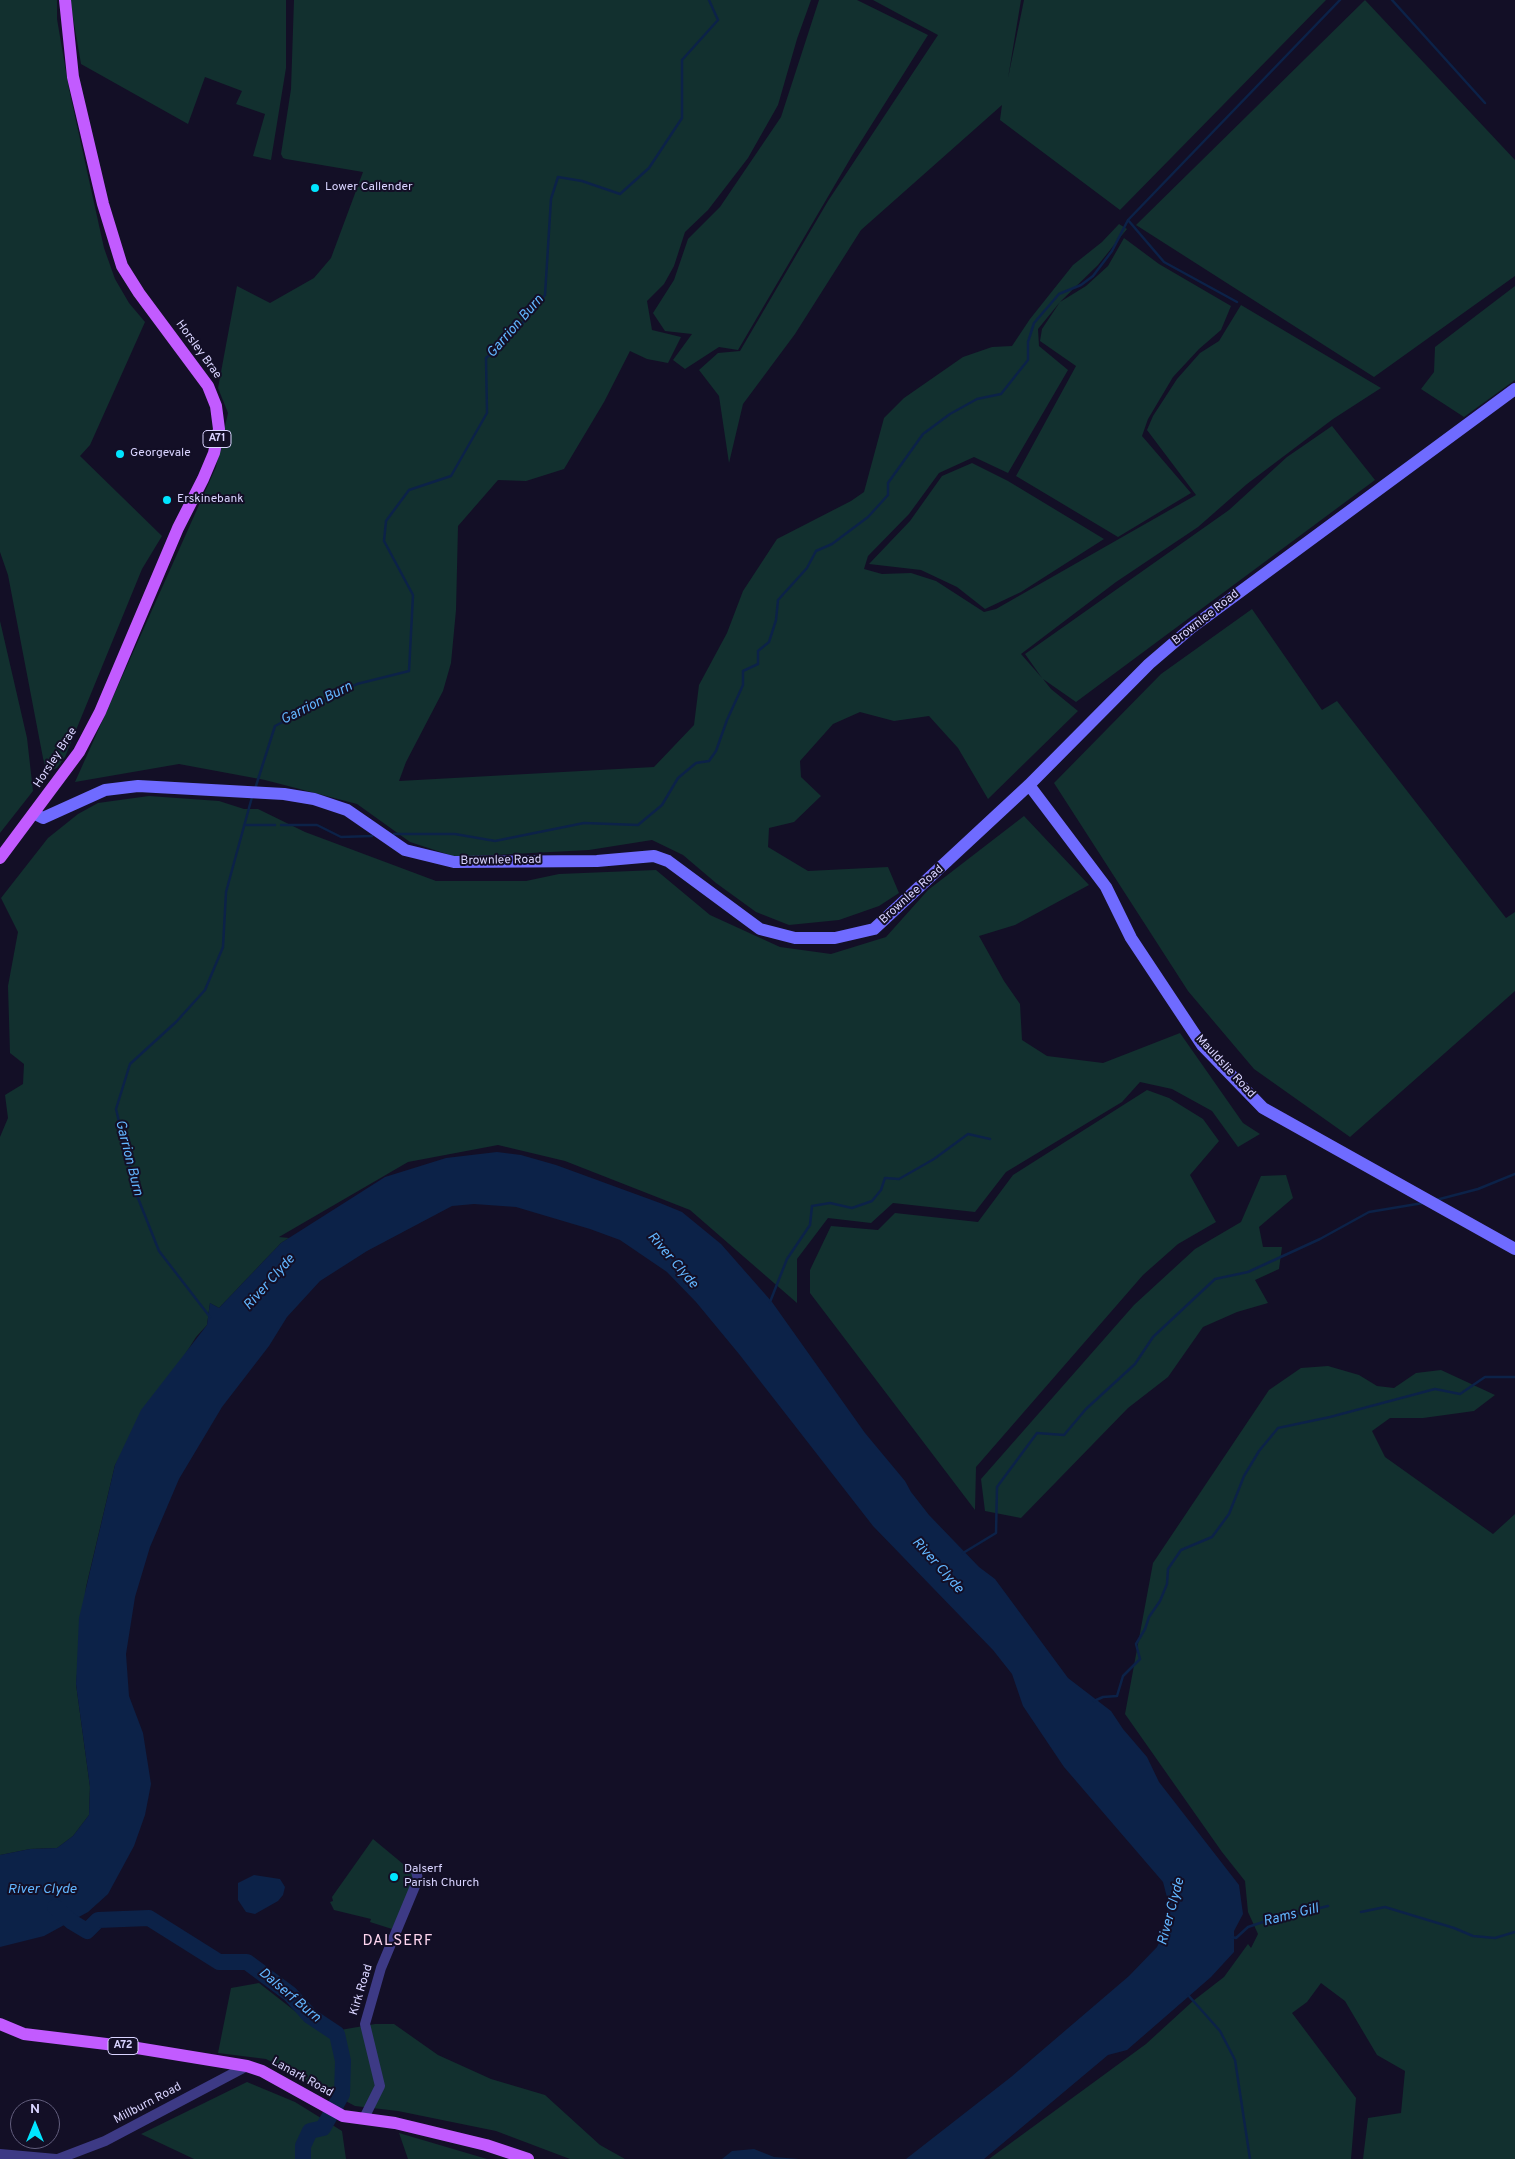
<!DOCTYPE html>
<style>
body{margin:0}
#map{position:relative;width:1515px;height:2159px;overflow:hidden;background:#130f26;font-family:Overpass,sans-serif}
canvas{display:block}
.north{position:absolute;left:10px;top:2099px;width:50px;height:50px;box-sizing:border-box;background:#130f26;border:1px solid #625e7d;border-radius:50%;rotate:0deg;font-size:14px;font-weight:700;line-height:20px;text-align:center;color:#d9d4ff}
.north::after{content:'';display:block;margin:auto;width:18px;height:22px;background:#00e5ff;clip-path:polygon(50% 0,100% 100%,50% 72%,0 100%)}
</style>
<div id="map">
<canvas width="1515" height="2159"></canvas>
<div class="north">N</div>
</div>
<script>
const ctx = document.querySelector('canvas').getContext('2d');
ctx.lineJoin = 'round';
function fillPath(path, color) { ctx.fillStyle = color; ctx.fill(path, 'evenodd'); }
const poly = rows => new Path2D(rows.map(r => 'M' + r).join(''));
function stroke(path, color, width, dash) { ctx.strokeStyle = color; ctx.lineWidth = width; ctx.lineCap = dash ? 'butt' : 'round'; ctx.setLineDash(dash || []); ctx.stroke(path); }
function write(font, color, halo, rows, align = 'center') {
  ctx.font = font + ' Overpass,sans-serif'; ctx.lineWidth = 4; ctx.setLineDash([]); ctx.textBaseline = 'middle'; ctx.strokeStyle = halo; ctx.fillStyle = color; for (const [text, x, y, turn = 0] of rows) {
    ctx.save(); ctx.translate(x, y); ctx.rotate((+turn || 0) * Math.PI / 180); ctx.textAlign = isNaN(turn) ? turn : align; if (halo) ctx.strokeText(text, 0, 0); ctx.fillText(text, 0, 0); ctx.restore();
  }
}
fillPath(poly([
 [0,0,57,0,57,19,69,89,104,248,115,279,129,303,145,322,90,445,80,456,162,536,142,569,65,757,57,768,52,770,46,769,43,758,8,575,0,552],
 [70,0,286,0,286,68,271,160,253,156,265,114,236,104,242,91,205,77,188,124,81,64],
 [294,0,811,0,797,39,778,105,748,158,708,210,685,232,674,266,664,284,647,301,652,330,681,337,668,363,647,359,630,351,604,402,564,469,526,481,498,480,458,526,456,610,451,663,443,691,406,762,399,781,654,767,694,725,699,685,727,633,743,591,777,539,851,501,864,492,884,418,904,398,963,357,992,347,1012,346,1030,319,1073,265,1102,242,1119,224,1127,229,1098,265,1060,302,1086,286,1108,266,1124,238,1159,264,1231,306,1221,330,1199,349,1173,377,1148,419,1142,436,1191,493,1118,537,1016,476,1076,366,1040,341,1042,329,1060,302,1038,329,1039,346,1068,370,1008,473,974,457,939,473,909,514,868,556,864,569,882,574,911,573,936,581,984,612,996,609,1196,495,1147,430,1153,416,1177,379,1200,353,1219,341,1241,305,1381,388,1333,419,1247,484,1198,527,1116,582,1021,654,1042,678,1025,654,1229,510,1287,457,1332,426,1375,480,1076,702,1043,679,1051,689,1078,711,988,799,958,748,929,716,894,721,860,712,833,724,800,761,801,777,821,796,794,822,769,828,768,847,808,871,888,867,899,893,879,906,839,920,789,925,756,912,716,883,683,855,652,840,589,850,456,857,410,842,357,804,265,780,179,764,75,782,216,467,228,413,218,388,237,286,270,303,314,278,331,258,363,172,286,159,283,158,281,154,291,89],
 [819,0,857,0,928,35,853,154,738,350,719,347,685,369,673,360,692,334,665,331,653,313,674,280,688,239,720,207,781,117],
 [873,0,1021,0,1008,78,1024,0,1326,0,1120,210,1000,120,1002,105,861,230,795,334,743,404,729,463,719,396,699,370,718,353,740,351,828,201,938,35],
 [1365,0,1515,160,1515,276,1374,377,1136,225],
 [1515,286,1515,380,1464,417,1421,389,1434,372,1435,347],
 [972,463,1008,481,1104,539,1021,592,985,609,957,587,921,570,869,564,910,521,942,476],
 [1252,609,1322,710,1337,701,1506,918,1515,912,1515,991,1350,1137,1254,1069,1188,991,1054,783,1161,674],
 [0,621,27,738,33,791,0,833],
 [149,796,219,801,244,809,258,809,305,832,436,881,526,881,559,874,656,870,710,915,780,947,831,954,886,937,928,890,1024,816,1089,885,1015,925,979,936,1004,981,1020,1004,1022,1040,1047,1056,1103,1063,1180,1033,1243,1123,1260,1134,1238,1147,1212,1111,1172,1089,1140,1082,1122,1102,1006,1172,975,1212,893,1203,871,1223,828,1218,797,1259,797,1303,690,1210,565,1161,498,1145,408,1162,279,1237,289,1238,281,1243,219,1308,210,1303,207,1325,196,1337,115,1465,86,1587,76,1684,90,1787,89,1815,73,1836,57,1848,30,1849,0,1855,0,1137,8,1118,5,1095,23,1084,24,1064,10,1053,8,986,18,932,1,898,48,838,78,814,98,803],
 [1147,1090,1169,1098,1203,1119,1219,1141,1190,1175,1216,1222,1178,1244,1143,1275,976,1467,975,1510,810,1293,810,1270,831,1226,878,1230,895,1213,978,1222,1013,1175],
 [1286,1175,1293,1198,1259,1227,1263,1247,1282,1247,1279,1269,1255,1280,1268,1303,1237,1312,1203,1327,1168,1377,1128,1408,1021,1518,985,1511,981,1479,1134,1305,1195,1249,1241,1222,1261,1176],
 [1328,1366,1359,1375,1377,1386,1394,1388,1416,1373,1441,1370,1495,1395,1474,1411,1423,1418,1390,1418,1372,1431,1385,1457,1493,1534,1515,1514,1515,2159,1363,2159,1368,2118,1401,2113,1405,2071,1377,2055,1345,2001,1321,1983,1307,2002,1292,2013,1356,2098,1351,2159,989,2159,1146,2044,1193,2001,1224,1977,1248,1944,1251,1948,1258,1934,1248,1912,1245,1881,1222,1852,1125,1714,1153,1563,1269,1390,1301,1368],
 [373,1839,414,1873,415,1880,392,1929,370,1922,371,1919,334,1910,330,1902,333,1901,332,1897],
 [259,1983,323,2033,375,2024,394,2024,438,2055,491,2079,545,2095,600,2145,625,2159,570,2159,496,2131,398,2111,355,2106,266,2059,218,2053,231,1988],
 [247,2082,295,2102,342,2131,346,2159,194,2159,141,2134],
 [399,2133,487,2159,408,2159]
]), '#12302f');
fillPath(poly([
 [497,1152,521,1155,556,1165,660,1203,682,1212,721,1244,772,1302,865,1433,905,1481,911,1492,929,1515,979,1567,995,1579,1068,1678,1111,1711,1123,1729,1147,1757,1159,1782,1239,1885,1243,1914,1234,1931,1234,1952,1211,1977,1127,2050,1108,2055,984,2159,906,2159,1011,2077,1129,1976,1157,1947,1166,1928,1168,1901,1163,1882,1064,1767,1023,1706,1012,1674,993,1650,873,1526,739,1354,696,1302,667,1272,620,1240,590,1229,516,1207,474,1204,452,1206,367,1251,320,1281,287,1317,269,1346,222,1407,179,1479,150,1547,135,1597,126,1654,129,1696,143,1733,151,1784,145,1815,134,1846,108,1894,88,1912,44,1936,0,1947,0,1855,30,1849,57,1848,73,1836,89,1815,90,1787,76,1684,79,1618,115,1465,141,1410,207,1325,210,1303,219,1308,281,1243,385,1177,446,1158],
 [254,1875,280,1879,285,1887,283,1895,278,1901,255,1914,246,1912,238,1900,238,1883],
 [754,2149,774,2157,799,2159,722,2159,732,2151]
]), '#0c2248');
stroke(poly([
 [1392,0,1485,103],
 [1128,220,1164,262,1237,302],
 [255,789,275,726,357,684,409,671,413,595,384,541,386,521,409,490,451,476,487,413,486,358,513,335,545,295,551,199,558,177,582,181,620,194,649,168,682,118,682,60,718,20,709,0],
 [244,825,275,825],
 [281,825,317,825,341,837,372,836],
 [394,834,455,834,495,841,584,823,638,825,662,805,678,778,696,763,709,761,716,751,727,720,743,685,743,671,758,664,758,651,769,642,776,620,778,600,807,568,816,551,832,544,868,517,888,495,888,483,923,434,950,414,977,399,1001,394,1028,360,1028,342,1034,323,1059,294,1081,285,1093,276,1112,251,1128,220,1340,0],
 [1436,1200,1478,1189,1515,1174],
 [770,1302,787,1259,810,1225,812,1206,830,1203,852,1208,872,1201,881,1190,885,1178,899,1179,934,1159,968,1134,990,1139],
 [210,1317,159,1251,136,1193,116,1109,130,1064,176,1022,205,990,223,947,226,892,252,797],
 [963,1553,996,1533,997,1487,1037,1433,1064,1435,1086,1409,1135,1364,1153,1337,1215,1279,1248,1272,1320,1239,1369,1212,1423,1203],
 [1094,1701,1103,1697,1117,1696,1123,1676,1140,1659,1136,1644,1145,1629,1149,1617,1160,1601,1167,1584,1168,1569,1181,1550,1212,1537,1229,1514,1244,1476,1259,1451,1278,1428,1330,1417,1435,1389,1460,1394,1485,1377,1515,1377],
 [1361,1912,1385,1907,1454,1928,1473,1936,1495,1938,1515,1932],
 [1232,1937,1236,1938,1248,1927,1266,1921,1328,1906],
 [1188,1995,1220,2031,1235,2060,1250,2159]
]), '#0c2248', 2.5);
stroke(poly([
 [55,1907,72,1922,87,1931,98,1920,149,1918,219,1962,247,1962,290,1994,310,2016,337,2034,343,2061,342,2094,323,2128,310,2131,303,2146,303,2159]
]), '#0c2248', 16);
stroke(poly([
 [364,2118,380,2086,365,2024,381,1968,418,1879,416,1871],
 [0,2154,56,2159],
 [58,2159,105,2141,247,2066]
]), '#3d3a85', 10);
stroke(poly([
 [1029,785,1106,887,1131,938,1202,1045,1263,1108,1515,1249],
 [35,814,43,818,105,790,138,786,284,794,314,799,347,810,405,850,454,862,597,861,654,856,668,861,760,929,795,938,835,938,874,929,1029,785,1149,664,1191,628,1515,389]
]), '#6f6bff', 12);
stroke(poly([
 [0,858,79,752,100,712,178,528,203,479,214,453,219,429,216,406,208,386,139,293,122,266,103,204,73,77,65,0],
 [0,2024,24,2034,131,2047,247,2066,262,2071,343,2116,395,2123,486,2145,528,2159]
]), '#c25bff', 12);
for (const [x, y, r, color] of [
 [315,188,5,"#00e5ff"],
 [120,454,5,"#00e5ff"],
 [167,500,5,"#00e5ff"],
 [394,1877,5,"#00e5ff"]
]) { const dot = new Path2D(); dot.arc(x, y, r, 0, 2 * Math.PI); ctx.fillStyle = color; ctx.fill(dot); stroke(dot, '#130f26', 2); }
for (const [x, y, w] of [
 [217,439,28],
 [123,2046,30]
]) { const box = new Path2D(); box.roundRect(x - w / 2, y - 8.5, w, 17, 4); ctx.fillStyle = '#130f26'; ctx.fill(box); stroke(box, '#d9d4ff', 1); }
write('bold 11px', '#d9d4ff', null, [
 ["A71",217,439],
 ["A72",123,2046]
]);
write('12px', '#d9d4ff', '#130f26', [
 ["Lower Callender",325,188],
 ["Georgevale",130,454],
 ["Erskinebank",177,500],
 ["Dalserf",404,1870],
 ["Parish Church",404,1884]
], 'left');
write('12px', '#d9d4ff', '#130f26', [
 ["Horsley Brae",198,350,54],
 ["Brownlee Road",1206,618,-38],
 ["Horsley Brae",56,758,-57],
 ["Brownlee Road",501,861,-1],
 ["Brownlee Road",912,895,-42],
 ["Mauldslie Road",1225,1067,47],
 ["Kirk Road",362,1990,-73],
 ["Lanark Road",302,2078,29],
 ["Millburn Road",148,2104,-28]
]);
write('italic 14px', '#62b6ff', '#130f26', [
 ["Garrion Burn",516,327,-49],
 ["Garrion Burn",317,704,-27],
 ["Garrion Burn",128,1158,76],
 ["River Clyde",672,1261,49],
 ["River Clyde",270,1283,-48],
 ["River Clyde",937,1566,48],
 ["River Clyde",42,1890],
 ["River Clyde",1172,1912,-75],
 ["Rams Gill",1291,1916,-14],
 ["Dalserf Burn",289,1996,40]
]);
ctx.letterSpacing = '1px';
write('15px', '#ffd6f0', '#130f26', [
 ["DALSERF",398,1942]
]);
ctx.letterSpacing = '0px';
</script>
